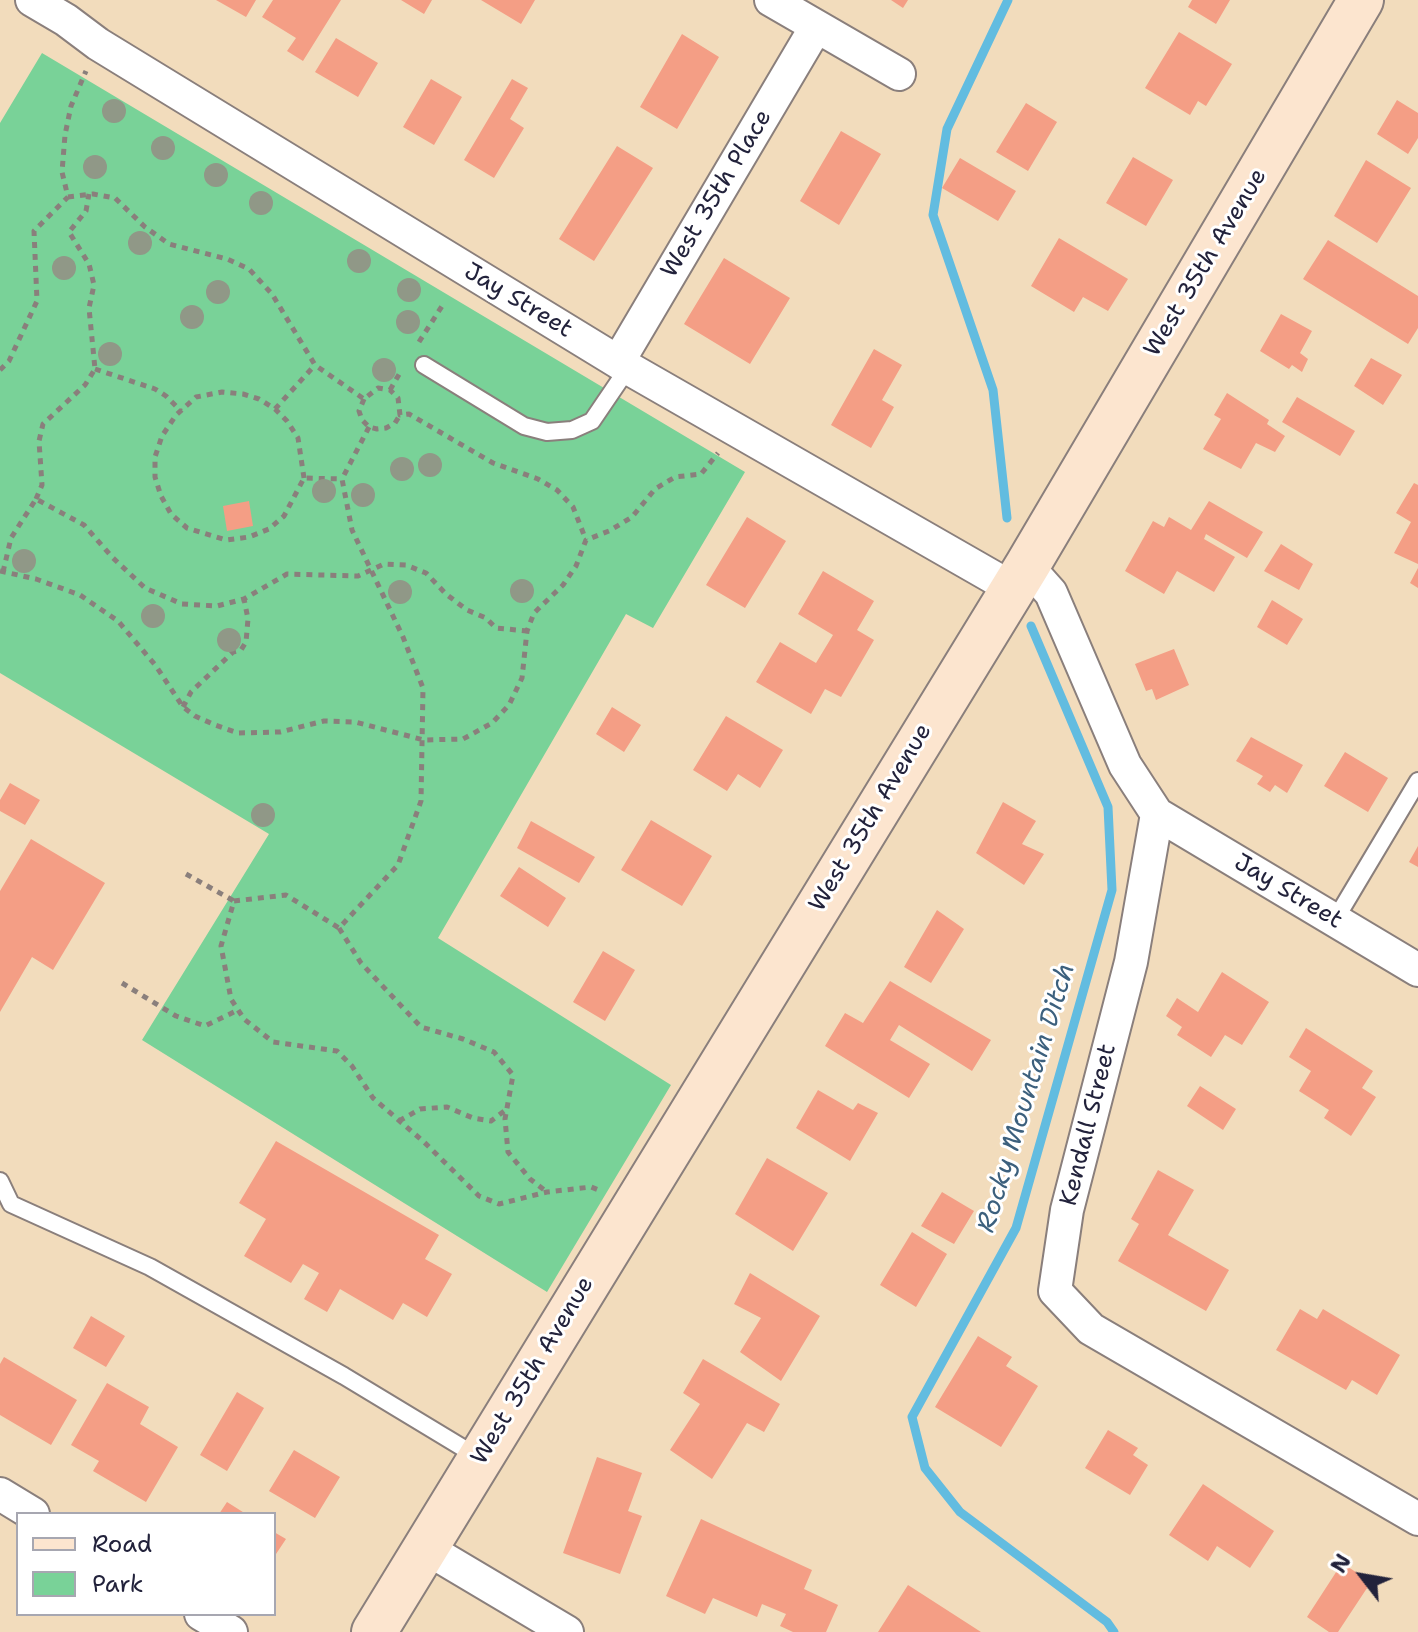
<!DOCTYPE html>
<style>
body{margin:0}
#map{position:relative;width:1418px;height:1632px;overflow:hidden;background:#f2dcbc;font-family:"Shantell Sans",sans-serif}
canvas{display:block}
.legend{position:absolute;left:16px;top:1512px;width:260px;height:104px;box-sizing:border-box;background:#fff;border:2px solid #a7a7b1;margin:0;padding:10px 14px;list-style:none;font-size:24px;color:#22223b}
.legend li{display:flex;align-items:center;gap:16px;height:40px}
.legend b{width:40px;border:2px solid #a7a7b1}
.north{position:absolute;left:1322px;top:1536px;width:80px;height:80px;-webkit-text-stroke:6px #fff;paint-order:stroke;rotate:301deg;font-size:22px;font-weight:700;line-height:32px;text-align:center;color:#22223b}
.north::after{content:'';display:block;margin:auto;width:28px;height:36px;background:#22223b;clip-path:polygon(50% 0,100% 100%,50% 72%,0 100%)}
</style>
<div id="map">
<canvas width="1418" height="1632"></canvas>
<ul class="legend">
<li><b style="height:10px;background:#fce5cf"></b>Road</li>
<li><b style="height:22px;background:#79d298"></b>Park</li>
</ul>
<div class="north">N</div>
</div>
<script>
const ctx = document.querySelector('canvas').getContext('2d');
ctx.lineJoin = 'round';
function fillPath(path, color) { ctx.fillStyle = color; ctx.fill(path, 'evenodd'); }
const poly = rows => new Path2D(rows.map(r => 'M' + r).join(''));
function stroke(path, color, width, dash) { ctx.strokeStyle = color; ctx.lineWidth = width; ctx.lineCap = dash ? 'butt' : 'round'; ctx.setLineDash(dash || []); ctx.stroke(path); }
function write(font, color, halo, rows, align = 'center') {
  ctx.font = font + ' "Shantell Sans",sans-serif'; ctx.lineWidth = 6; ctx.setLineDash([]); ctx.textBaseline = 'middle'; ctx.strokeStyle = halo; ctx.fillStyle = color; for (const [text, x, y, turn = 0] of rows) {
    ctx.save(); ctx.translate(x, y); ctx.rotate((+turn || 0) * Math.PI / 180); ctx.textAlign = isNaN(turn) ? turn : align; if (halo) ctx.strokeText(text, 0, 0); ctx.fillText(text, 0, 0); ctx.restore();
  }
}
fillPath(poly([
 [42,53,745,472,653,628,626,614,438,938,671,1085,547,1292,142,1040,269,834,0,673,0,123]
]), '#79d298');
stroke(poly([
 [1007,518,993,390,933,215,947,129,1008,0],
 [1031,626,1108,807,1112,890,1016,1228,912,1417,925,1468,960,1512,1107,1622,1114,1632]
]), '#62bce0', 9);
fillPath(poly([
 [216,0,256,0,246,17],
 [273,0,341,0,303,61,287,51,296,38,262,17],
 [401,0,432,0,424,14],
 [481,0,535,0,521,24],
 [891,0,908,0,903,8],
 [1192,0,1230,0,1216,24,1188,7],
 [1179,32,1232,64,1206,106,1198,101,1190,115,1145,88],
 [682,34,719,57,677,129,640,107],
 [336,38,378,63,358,97,315,72],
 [431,79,462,97,434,145,403,127],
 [512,79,528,88,510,119,524,128,494,178,464,160],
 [1397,100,1418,113,1418,138,1408,154,1377,134],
 [1026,103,1057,122,1028,171,996,152],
 [841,131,881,154,839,225,800,201],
 [617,146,653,168,594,261,559,239],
 [1133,157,1173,180,1146,226,1106,203],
 [960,158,1016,191,998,221,942,188],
 [1366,160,1411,188,1377,243,1334,216],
 [1059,238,1128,279,1108,311,1083,297,1074,312,1031,286],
 [1328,240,1418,296,1418,328,1408,344,1303,279],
 [724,258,790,298,750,364,684,324],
 [1281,314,1312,331,1300,353,1308,359,1302,372,1292,365,1289,369,1260,351],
 [874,349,902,365,882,400,894,407,871,448,831,425],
 [1371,358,1402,375,1383,405,1354,386],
 [1227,393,1269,420,1267,424,1285,436,1275,452,1256,443,1241,469,1203,449,1221,419,1214,415],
 [1297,397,1355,431,1340,456,1282,422],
 [1414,483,1418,485,1418,564,1394,553,1411,522,1396,513],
 [249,501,253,526,227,531,223,506],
 [1209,501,1263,532,1247,558,1206,534,1204,539,1235,557,1214,592,1177,571,1164,594,1125,571,1153,521,1164,527,1169,517,1191,530],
 [747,517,786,541,745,608,706,585],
 [1281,544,1313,564,1299,590,1264,571],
 [1418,568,1418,588,1410,583],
 [823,571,874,601,857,630,874,640,841,697,825,689,811,714,756,682,780,642,816,663,833,635,798,614],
 [1272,600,1303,619,1287,645,1257,627],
 [1174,649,1189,685,1156,700,1152,689,1146,691,1135,664],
 [612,707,641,725,624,752,596,734],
 [726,716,783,750,760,788,738,774,727,791,693,770],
 [1251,737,1303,765,1287,793,1275,785,1270,792,1257,784,1263,776,1236,761],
 [1345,752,1388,778,1368,812,1324,786],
 [10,783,40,800,25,825,0,811,0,800],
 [1003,802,1036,821,1022,844,1044,854,1024,885,976,853],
 [651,820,712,856,682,906,621,870],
 [531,821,595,857,579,883,517,848],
 [31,839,105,883,53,970,32,957,0,1012,0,891],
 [1418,846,1418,867,1409,862],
 [519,867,566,898,548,927,500,896],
 [937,910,964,929,931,983,904,967],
 [603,951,635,970,605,1021,573,1002],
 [1222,972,1269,1002,1242,1045,1225,1035,1211,1057,1177,1035,1182,1027,1166,1016,1177,998,1198,1012],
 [890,981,991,1040,972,1071,899,1025,890,1040,930,1064,909,1098,825,1046,845,1013,863,1023],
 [1306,1028,1373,1071,1362,1088,1376,1097,1351,1136,1324,1118,1329,1110,1299,1091,1311,1071,1289,1057],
 [1200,1086,1236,1109,1223,1130,1187,1106],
 [818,1090,853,1110,858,1103,878,1113,850,1161,796,1128],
 [276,1141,439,1235,425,1259,452,1274,427,1317,403,1303,393,1320,340,1289,327,1312,304,1299,319,1273,303,1264,291,1283,244,1256,266,1219,239,1203],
 [767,1158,828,1193,793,1251,735,1214],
 [1158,1170,1194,1190,1168,1235,1229,1270,1206,1311,1118,1261,1139,1224,1131,1219],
 [942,1192,974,1211,954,1244,921,1226],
 [912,1232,947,1254,916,1307,880,1285],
 [750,1273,820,1316,781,1381,740,1352,761,1318,734,1304],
 [1300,1309,1317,1319,1323,1309,1400,1355,1377,1395,1352,1380,1346,1390,1276,1350],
 [91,1316,125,1336,106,1367,73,1348],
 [978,1336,1012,1357,1006,1366,1038,1386,1001,1447,935,1407],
 [4,1357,77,1400,51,1445,0,1415,0,1364],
 [703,1359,780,1404,764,1432,747,1423,712,1479,670,1450,700,1404,683,1393],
 [107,1383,149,1407,140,1424,178,1447,146,1502,93,1471,99,1461,71,1445],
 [237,1392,264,1408,227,1471,200,1455],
 [1108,1430,1138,1448,1133,1455,1148,1465,1130,1495,1085,1468],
 [294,1450,340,1477,315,1518,269,1491],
 [597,1457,642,1473,628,1511,642,1516,620,1574,563,1553],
 [1203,1484,1274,1531,1250,1568,1217,1546,1208,1561,1169,1535],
 [227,1502,246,1514,219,1514],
 [701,1519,812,1570,804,1589,838,1605,826,1632,793,1632,780,1626,786,1614,762,1604,757,1617,713,1598,705,1614,666,1596],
 [274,1532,286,1539,274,1557],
 [1342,1563,1371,1582,1338,1632,1329,1632,1307,1617],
 [908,1585,981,1632,878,1632]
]), '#f49e85');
const lane = poly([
 [424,365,524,426,547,432,572,430,592,421,628,368],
 [1335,920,1418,781],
 [0,1181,11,1204,150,1267,344,1376,478,1457]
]);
const street = poly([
 [32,0,66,20,98,44,628,368,1012,588],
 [771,0,899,74],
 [618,362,816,27],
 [1027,566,1051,593,1125,765,1157,814,1131,962,1067,1210,1055,1291,1091,1329,1418,1519],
 [1157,814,1418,970],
 [0,1494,33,1514],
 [424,1547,567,1632],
 [201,1614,231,1632]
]);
const secondary = poly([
 [374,1632,1027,566,1361,0]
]);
stroke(lane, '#8a7f7c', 20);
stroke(street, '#8a7f7c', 36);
stroke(secondary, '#8a7f7c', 48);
stroke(poly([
 [68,197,93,194,115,198,145,227,169,244,227,259,249,269,272,294,315,365,364,399,378,388,390,390,398,398,400,415,409,414,493,463,538,479,557,490,573,507,586,540],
 [419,342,444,303],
 [95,369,155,389,166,396,181,411],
 [0,370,9,361,37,301,34,231,68,197,62,172,65,135,71,106,86,71],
 [390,390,401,371],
 [364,399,359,411,362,420,369,427,377,429,386,428,395,423,400,415],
 [275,409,315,365],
 [369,427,342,479,352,530,403,637,423,688,421,801,398,865,339,928,286,895,234,901,221,946,231,999,244,1019,273,1042,337,1051,352,1066,373,1098,424,1142,479,1196,499,1204,547,1192,591,1187,601,1191],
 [304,478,298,438,287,421,275,409,259,399,243,394,222,392,196,397,176,415,162,436,155,457,155,477,161,496,171,514,187,528,226,540,249,537,269,529,284,516,304,478,342,479],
 [36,499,42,485,39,441,43,424,85,385,95,369,89,308,94,285,89,264,69,232,86,211,89,194],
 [0,571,36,579,80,595,118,621,156,666,183,707,195,716,215,725,238,733,280,732,324,721,355,722,424,740,463,739,492,723,509,705,522,678,527,631,534,613,563,585,576,566,586,540,609,531,632,517,655,489,675,477,701,474,718,453],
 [3,572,11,538,36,499,84,525,112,557,145,588,182,604,217,606,244,599,287,574,358,576,384,564,406,565,426,573,446,594,467,610,486,618,496,628,527,631],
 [183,707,191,692,233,652,241,650,246,642,248,619,244,599],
 [186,874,234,901],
 [339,928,361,963,421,1027,463,1039,494,1052,513,1075,505,1119,508,1152,530,1179,547,1192],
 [122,983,176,1016,205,1026,238,1010],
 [399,1121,420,1109,447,1107,473,1118,491,1121,507,1109]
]), '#8a7f7c', 5, [6, 6]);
stroke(lane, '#fff', 16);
stroke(street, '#fff', 32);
stroke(secondary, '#fce5cf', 44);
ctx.fillStyle = '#909887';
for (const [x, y] of [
 [114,111],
 [163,148],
 [95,167],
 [216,175],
 [261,203],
 [140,243],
 [359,261],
 [64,268],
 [409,290],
 [218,292],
 [192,317],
 [408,322],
 [110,354],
 [384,370],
 [430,465],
 [402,469],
 [324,491],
 [363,495],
 [24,561],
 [522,591],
 [400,592],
 [153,616],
 [229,640],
 [263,815]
]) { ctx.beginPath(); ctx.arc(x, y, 12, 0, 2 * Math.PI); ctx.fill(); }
write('24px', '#22223b', '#fff', [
 ["West 35th Place",717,194,-59],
 ["West 35th Avenue",1206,263,-59],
 ["Jay Street",518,301,31],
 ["West 35th Avenue",871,818,-59],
 ["Jay Street",1288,892,31],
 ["Kendall Street",1089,1125,-76],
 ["West 35th Avenue",533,1371,-59]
]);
write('italic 26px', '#3c607d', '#fff', [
 ["Rocky Mountain Ditch",1027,1098,-73]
]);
</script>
